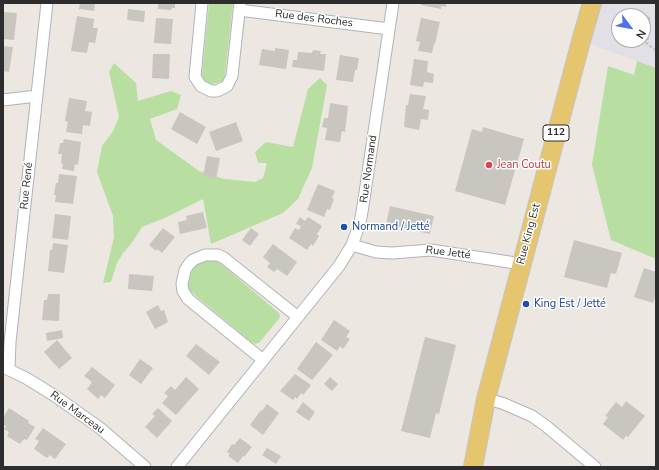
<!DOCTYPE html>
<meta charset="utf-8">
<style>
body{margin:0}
#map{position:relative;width:659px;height:470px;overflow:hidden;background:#ede7e1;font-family:"Nunito Sans",sans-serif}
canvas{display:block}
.frame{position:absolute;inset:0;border:4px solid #2d2d2d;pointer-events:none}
.north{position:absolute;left:611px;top:8px;width:40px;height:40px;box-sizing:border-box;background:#fff;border:1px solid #ababab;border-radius:50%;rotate:122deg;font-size:11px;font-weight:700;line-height:16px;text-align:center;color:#2d2d2d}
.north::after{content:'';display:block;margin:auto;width:14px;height:18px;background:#5071ea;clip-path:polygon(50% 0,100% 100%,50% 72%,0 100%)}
</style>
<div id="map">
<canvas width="659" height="470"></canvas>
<div class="frame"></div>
<div class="north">N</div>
</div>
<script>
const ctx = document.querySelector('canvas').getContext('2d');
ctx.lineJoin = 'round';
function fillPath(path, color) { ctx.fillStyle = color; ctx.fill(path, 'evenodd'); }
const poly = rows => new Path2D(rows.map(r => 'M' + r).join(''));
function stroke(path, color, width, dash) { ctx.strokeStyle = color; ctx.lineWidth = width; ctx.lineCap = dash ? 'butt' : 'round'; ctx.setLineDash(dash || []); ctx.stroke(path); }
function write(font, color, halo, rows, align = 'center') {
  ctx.font = font + ' "Nunito Sans",sans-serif'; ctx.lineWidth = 3; ctx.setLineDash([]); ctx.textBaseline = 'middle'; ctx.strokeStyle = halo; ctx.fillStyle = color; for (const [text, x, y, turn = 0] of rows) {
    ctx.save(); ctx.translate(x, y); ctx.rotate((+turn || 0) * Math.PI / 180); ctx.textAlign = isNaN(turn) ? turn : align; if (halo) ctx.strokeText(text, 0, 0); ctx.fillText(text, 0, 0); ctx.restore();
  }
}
fillPath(poly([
 [592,3,656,3,656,68,581,41],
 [619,16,643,16,643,40,619,40]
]), '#e2e0e6');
fillPath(poly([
 [209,3,233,3,225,75,222,81,217,83,211,84,204,81,202,75],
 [637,61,656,68,656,259,611,240,592,165,608,66,634,75],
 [114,63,136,83,138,101,171,91,181,95,177,109,150,119,156,140,199,171,224,179,255,182,263,178,267,163,258,163,255,152,266,142,293,147,308,89,320,78,327,85,312,168,298,199,283,213,211,244,203,199,167,217,142,227,131,244,123,253,117,263,111,282,103,283,114,237,113,216,97,172,102,146,113,131,119,117,109,72],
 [212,260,220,263,279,313,280,317,278,320,259,343,255,344,251,342,190,291,187,285,188,277,196,265,202,261]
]), '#b8dea2');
fillPath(poly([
 [80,3,95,3,94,11,79,9],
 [158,3,175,3,175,8,172,8,171,10,158,9],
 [421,3,447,3,446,7,441,6,441,9,421,5],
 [128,9,145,11,144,22,127,20],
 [3,12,17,13,14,40,3,39],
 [77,16,94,19,93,28,98,28,95,43,89,42,87,53,71,51],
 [156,18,173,19,171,44,154,43],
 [421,18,440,22,435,44,434,44,432,53,418,51,420,42,416,41],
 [3,46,13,47,9,72,3,71],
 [275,48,289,50,286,69,259,65,262,49,275,51],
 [313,50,321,51,320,54,326,54,324,71,292,67,293,60,297,60,298,52,312,53],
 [153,54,170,54,169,79,152,78],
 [340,55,359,58,357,70,355,70,353,82,336,80],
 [414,59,428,61,427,72,434,74,433,83,424,82,423,87,410,85],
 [410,94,426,96,423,109,429,110,428,120,421,119,419,130,404,127,406,105,408,105],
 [69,98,87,101,85,111,92,112,90,126,83,125,82,134,66,132,68,122,65,121],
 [330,103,348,106,345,132,342,131,340,142,325,140,327,128,322,127,324,118,328,118],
 [180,112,206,127,197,144,171,129],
 [236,122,243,141,216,151,209,132],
 [483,127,524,139,505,205,455,191,472,129,482,132],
 [64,139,81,142,78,165,75,164,74,171,62,169,63,164,61,163,62,154,58,154,60,143,63,143],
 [207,156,220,158,216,179,203,176],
 [59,174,77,176,73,204,55,202,56,195,54,195,56,183,58,183],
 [318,184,335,191,332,198,334,199,330,210,327,209,324,217,307,210],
 [390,206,434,216,430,234,386,224],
 [203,212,207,228,180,234,178,222,187,220,186,216],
 [55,214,71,216,68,240,52,238],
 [300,217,305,221,308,217,322,226,317,234,319,236,313,246,311,244,307,250,289,238,295,228,299,230,301,226,296,224],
 [163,228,175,237,162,253,157,249,156,251,149,245],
 [251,228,259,234,250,246,242,240],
 [574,240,622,253,616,274,611,273,607,288,564,277],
 [53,243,68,245,64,273,48,271,50,250,52,250],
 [273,244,297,262,287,276,277,269,274,272,267,267,270,263,263,257],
 [644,268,656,272,656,294,653,303,634,297],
 [129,274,154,276,152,291,128,289],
 [48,294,60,294,59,321,42,320,44,300,47,300],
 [158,305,161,311,164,310,168,322,155,329,146,312],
 [334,320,350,331,346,337,350,339,343,349,340,346,337,351,321,340],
 [62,330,63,338,47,341,46,333],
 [425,337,456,345,439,414,436,413,430,438,401,431],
 [57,340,72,358,59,369,44,352],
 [316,342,333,355,312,380,297,369],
 [196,344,220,362,209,375,186,356],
 [140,359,153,368,141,384,129,375],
 [92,367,115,385,105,398,101,395,98,399,87,389,92,382,84,376],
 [295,374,311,385,303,395,301,393,297,399,295,397,293,400,280,391],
 [186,377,199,389,176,415,162,403,168,396,164,393,171,386,175,390],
 [330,377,338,384,332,391,324,384],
 [626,401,645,416,628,437,626,436,623,440,603,424,608,417,605,416,616,402,622,407],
 [303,402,315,412,309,421,296,412],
 [267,404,279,413,263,435,250,425,261,410,262,411],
 [9,408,29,421,28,423,35,427,27,440,24,439,20,444,7,436,9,432,4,429,6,426,3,424,3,418],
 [158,408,172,421,157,438,145,427,155,416,152,414],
 [43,428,66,444,55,459,50,455,47,458,34,449,39,441,35,439],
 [240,438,252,447,244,457,243,456,238,463,228,456,230,454,227,452,232,444,234,445],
 [267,448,281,456,276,464,262,455]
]), '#c9c5bf');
const minor = poly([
 [202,3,195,77,201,86,211,91,217,91,227,86,232,76,240,3],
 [239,10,389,29],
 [3,100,37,96],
 [352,245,376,252,392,253,431,250,522,264],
 [263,360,188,299,183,291,182,284,185,270,189,264,193,260,205,255,218,255,224,258,298,317],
 [3,367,26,378,55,396,100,428,145,467],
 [9,369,10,342,47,3],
 [486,399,502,403,532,416,546,426,595,467],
 [177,467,339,266,352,245,360,223,363,206,393,3]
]);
const primary = poly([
 [473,467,486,399,581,41,592,3]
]);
stroke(minor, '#b1b3bb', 13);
stroke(primary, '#c4c4c4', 20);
stroke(poly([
 [649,17,647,44,656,50]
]), '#c4c4c4', 2.5, [3, 2]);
stroke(minor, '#fff', 11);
stroke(primary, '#e5c66e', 18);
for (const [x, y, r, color] of [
 [489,165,4,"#e0444e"],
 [344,227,4,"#1a4fb4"],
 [526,304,4,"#1a4fb4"]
]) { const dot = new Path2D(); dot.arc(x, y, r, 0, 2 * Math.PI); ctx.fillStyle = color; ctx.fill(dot); stroke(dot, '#fff', 1.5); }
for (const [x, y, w] of [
 [556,133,26]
]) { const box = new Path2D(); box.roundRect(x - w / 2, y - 8, w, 16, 3); ctx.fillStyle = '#fff'; ctx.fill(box); stroke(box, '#2d2d2d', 1); }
write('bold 10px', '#2d2d2d', null, [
 ["112",556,133]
]);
write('11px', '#2d2d2d', '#fff', [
 ["Rue des Roches",314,19,7],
 ["Rue Normand",369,169,-82],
 ["Rue René",27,186,-84],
 ["Rue King Est",529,234,-75],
 ["Rue Jetté",448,253,7],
 ["Rue Marceau",77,413,36]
]);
write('11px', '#be3a42', '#fff', [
 ["Jean Coutu",497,165]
], 'left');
write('11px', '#164399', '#fff', [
 ["Normand / Jetté",352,227],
 ["King Est / Jetté",534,304]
], 'left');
</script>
